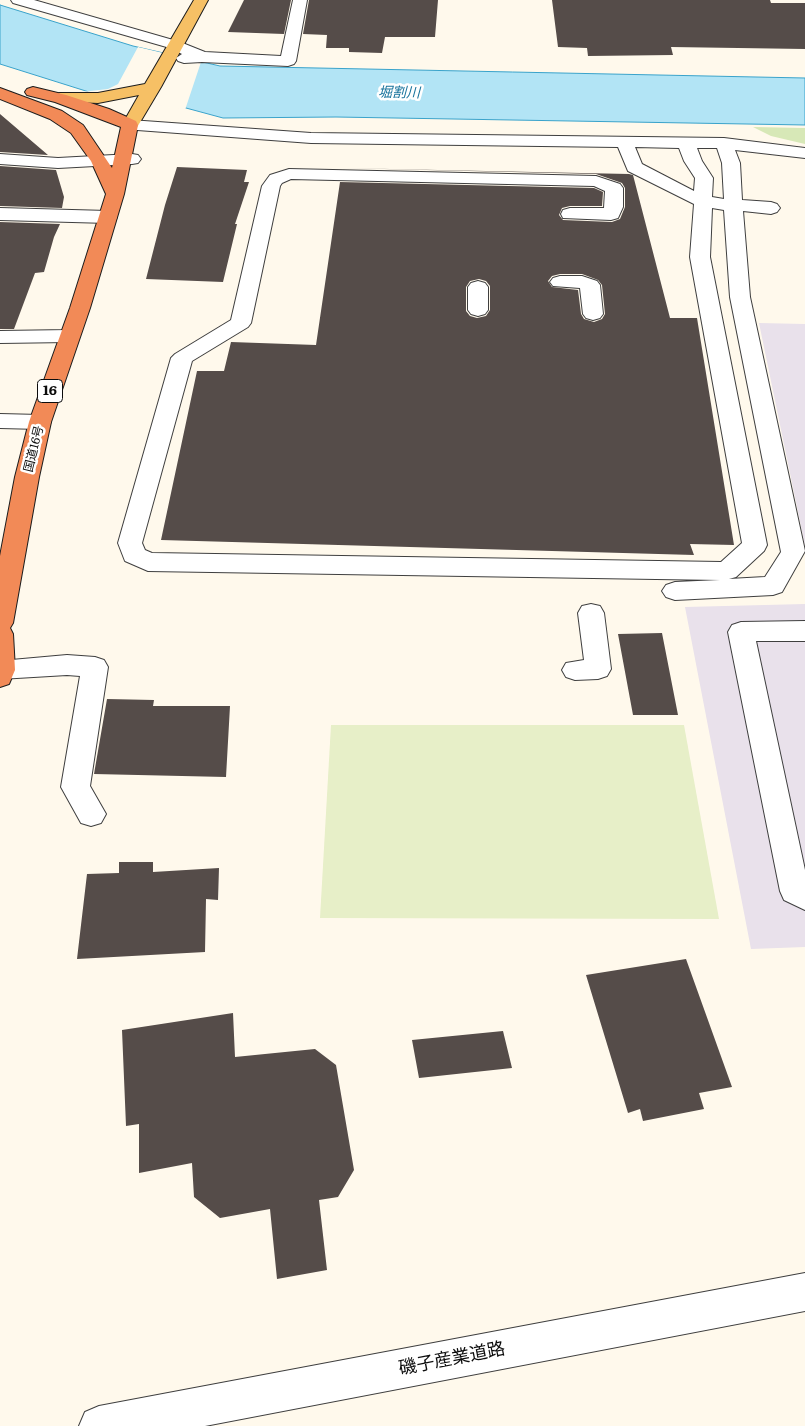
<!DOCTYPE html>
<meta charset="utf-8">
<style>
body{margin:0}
canvas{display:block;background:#fff9ec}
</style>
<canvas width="805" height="1426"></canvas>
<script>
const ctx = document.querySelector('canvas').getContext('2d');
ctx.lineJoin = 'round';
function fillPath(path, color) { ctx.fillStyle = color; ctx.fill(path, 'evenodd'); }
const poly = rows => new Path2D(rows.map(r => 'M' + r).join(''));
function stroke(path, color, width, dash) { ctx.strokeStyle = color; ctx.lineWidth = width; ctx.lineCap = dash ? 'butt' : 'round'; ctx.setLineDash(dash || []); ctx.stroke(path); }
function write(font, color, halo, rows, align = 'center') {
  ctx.font = font + ' Literata,"Noto Sans JP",serif'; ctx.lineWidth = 5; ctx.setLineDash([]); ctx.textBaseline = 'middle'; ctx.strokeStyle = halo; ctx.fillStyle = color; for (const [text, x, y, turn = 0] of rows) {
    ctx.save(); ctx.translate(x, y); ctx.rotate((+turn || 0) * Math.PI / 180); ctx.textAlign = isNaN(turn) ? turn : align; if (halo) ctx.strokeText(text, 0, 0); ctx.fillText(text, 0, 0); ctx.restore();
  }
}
fillPath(poly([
 [759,323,805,324,805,546],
 [805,604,805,947,751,949,685,607]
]), '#e9e1eb');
fillPath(poly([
 [753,127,805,128,805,144,771,136]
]), '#d7e8b7');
fillPath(poly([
 [331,725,684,725,719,919,320,918]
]), '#e7efc8');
const water = poly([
 [0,5,133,46,220,66,805,78,805,125,336,117,223,118,186,108,89,92,0,64,0,5]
]);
fillPath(water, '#b2e4f5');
stroke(water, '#3aa3cb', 1);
fillPath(poly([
 [138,47,201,62,185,110,82,92,108,89,118,84]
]), '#fff9ec');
fillPath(poly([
 [244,0,291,0,284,34,228,32],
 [309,0,438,0,435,37,385,37,382,53,349,52,349,48,326,48,327,35,303,34],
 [552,0,770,0,771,3,805,3,805,49,671,47,673,55,588,56,587,48,558,47],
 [0,114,48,155,0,152],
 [0,166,56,170,64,197,62,208,0,206],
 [177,167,247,170,244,182,249,182,235,224,237,224,223,282,146,279,165,205],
 [342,168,629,174,633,175,670,318,697,318,734,545,690,544,694,555,161,540,197,371,224,371,231,342,316,345,340,182,594,188,603,192,602,206,570,206,562,208,559,215,563,220,612,222,620,219,625,207,625,188,622,183,596,174],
 [560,274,582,274,598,280,602,285,605,314,602,319,594,322,584,319,581,314,578,290,552,287,548,281,552,276],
 [479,279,486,281,490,286,490,310,486,316,477,318,470,316,466,311,466,287,470,281],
 [0,222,60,224,54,237,44,272,35,273,14,329,0,329],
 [662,633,678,715,633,715,618,634],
 [107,699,154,700,153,706,230,706,226,777,94,774],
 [119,862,153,862,153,872,219,868,218,900,206,899,205,952,77,959,87,874,119,873],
 [686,959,732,1087,699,1093,704,1109,643,1121,640,1109,628,1113,586,975],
 [233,1013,235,1057,315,1049,336,1065,354,1170,338,1197,319,1200,327,1270,277,1279,270,1209,220,1218,194,1197,192,1163,139,1173,139,1124,126,1126,122,1030],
 [503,1031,512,1068,419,1078,412,1040]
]), '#554c49');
const minor = poly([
 [11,0,34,0,180,42,205,52,281,56,293,0,307,0,296,61,294,64,288,66,202,62,184,63,178,61,176,58,182,54,170,48,13,3,11,0],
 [130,120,311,133,724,138,805,148,805,158,735,150,740,163,742,200,771,202,777,204,780,208,777,212,771,214,743,211,750,297,805,551,782,592,773,595,675,600,666,597,662,591,666,585,675,582,720,580,148,571,125,561,118,543,171,358,175,354,231,320,262,186,270,175,289,169,596,176,620,184,623,188,623,207,618,218,611,220,563,218,561,214,563,210,570,208,604,208,605,191,594,186,291,179,282,183,280,186,251,323,248,327,192,361,142,543,145,550,152,553,721,562,742,543,690,257,694,204,628,171,618,147,311,143,124,129,122,125,124,121,130,120],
 [635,147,679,148,684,161,695,178,694,191,642,164,635,147],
 [697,148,717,148,722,163,724,199,712,197,713,178,702,161,697,148],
 [712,208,724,210,730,297,781,552,765,577,729,579,736,577,764,551,767,545,710,257,712,208],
 [0,154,58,158,132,154,138,155,141,159,138,163,132,164,58,168,0,164,0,154],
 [0,208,108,211,115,213,117,217,115,221,108,223,0,220,0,208],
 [560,276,582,276,597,281,600,285,603,314,600,318,593,320,586,318,583,314,580,288,553,286,550,282,553,278,560,276],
 [478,281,485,283,488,287,488,310,485,314,478,316,471,314,468,310,468,287,471,283,478,281],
 [69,330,76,332,79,336,76,340,69,342,0,343,0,331,69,330],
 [0,414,40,415,48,417,51,422,48,427,40,429,0,428,0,414],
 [591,604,600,606,604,613,611,669,607,676,598,679,575,680,566,677,562,670,566,663,584,660,578,613,582,606,591,604],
 [805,621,805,641,756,641,805,870,805,910,784,900,780,891,728,632,732,625,741,622,805,621],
 [67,655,95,657,104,660,108,667,90,786,106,814,101,823,91,826,81,823,61,787,80,676,67,675,0,679,0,661,67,655],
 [805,1273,805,1311,205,1426,79,1426,85,1412,99,1406,805,1273]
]);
const major = poly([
 [194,0,208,0,161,87,136,129,124,129,122,125,139,95,98,103,54,101,52,98,54,95,60,93,98,93,145,84,194,0]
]);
const highway = poly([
 [33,87,66,95,109,109,136,121,138,125,124,194,90,308,51,422,39,477,13,623,10,628,13,634,15,670,9,684,0,687,0,556,15,477,29,422,70,308,106,194,91,161,71,133,50,119,0,99,0,88,62,111,83,125,112,168,121,127,55,102,27,95,25,92,27,89,33,87]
]);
stroke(minor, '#3f3f3f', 2);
stroke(major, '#1d1d1d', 2);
stroke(highway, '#1d1d1d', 2);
fillPath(minor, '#fff');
fillPath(major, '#f6c065');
fillPath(highway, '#f28a57');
write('12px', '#0c0c0c', '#fff', [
 ["国道16号",34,449,-76]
]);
write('italic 14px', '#18739c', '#fff', [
 ["堀割川",399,93,1]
]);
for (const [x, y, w] of [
 [50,391,25]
]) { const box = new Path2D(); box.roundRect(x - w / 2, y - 11.5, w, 23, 4); ctx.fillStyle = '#fff'; ctx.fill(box); stroke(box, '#0c0c0c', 1); }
write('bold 14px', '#0c0c0c', null, [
 ["16",50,391]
]);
write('18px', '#0c0c0c', '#fff', [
 ["磯子産業道路",452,1359,-11]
]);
</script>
